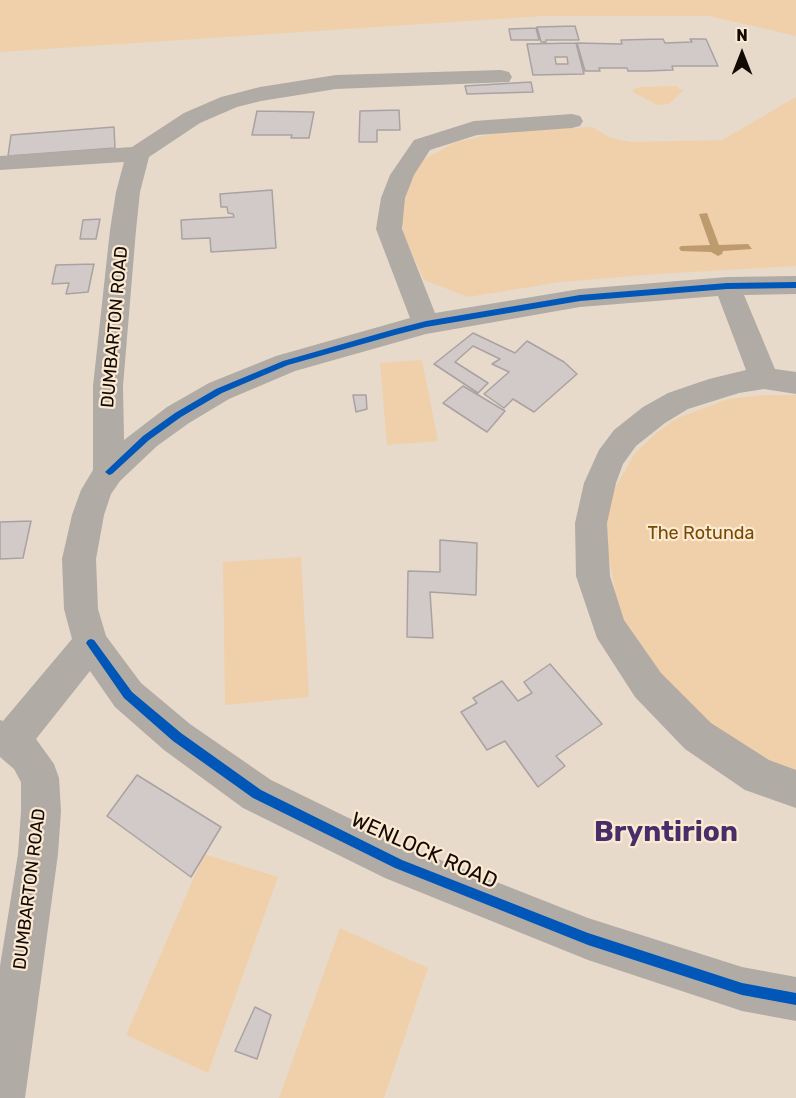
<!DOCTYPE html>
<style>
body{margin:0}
#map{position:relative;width:796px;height:1098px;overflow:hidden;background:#e7dacb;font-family:Rubik,sans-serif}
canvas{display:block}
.north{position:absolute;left:712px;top:24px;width:60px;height:60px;-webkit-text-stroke:4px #fce9d2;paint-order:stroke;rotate:0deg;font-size:16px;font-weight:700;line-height:24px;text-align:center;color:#130b03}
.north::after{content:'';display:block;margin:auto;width:21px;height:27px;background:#130b03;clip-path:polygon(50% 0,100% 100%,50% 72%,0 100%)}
</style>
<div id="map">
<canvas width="796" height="1098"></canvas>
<div class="north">N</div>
</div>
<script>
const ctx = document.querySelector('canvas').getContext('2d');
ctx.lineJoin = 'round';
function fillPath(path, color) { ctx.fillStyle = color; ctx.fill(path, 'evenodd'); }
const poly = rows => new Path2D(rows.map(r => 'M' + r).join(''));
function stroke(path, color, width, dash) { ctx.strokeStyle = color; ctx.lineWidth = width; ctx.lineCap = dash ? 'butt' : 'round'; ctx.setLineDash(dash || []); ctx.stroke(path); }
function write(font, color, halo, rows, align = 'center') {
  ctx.font = font + ' Rubik,sans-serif'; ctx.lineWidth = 4.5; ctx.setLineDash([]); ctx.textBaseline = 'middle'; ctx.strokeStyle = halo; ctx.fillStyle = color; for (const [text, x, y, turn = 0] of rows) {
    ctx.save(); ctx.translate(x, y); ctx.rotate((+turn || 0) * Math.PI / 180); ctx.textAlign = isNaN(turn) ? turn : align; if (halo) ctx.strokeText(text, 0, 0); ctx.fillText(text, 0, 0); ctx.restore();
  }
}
fillPath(poly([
 [0,0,796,0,796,36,709,16,544,16,0,52],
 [676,86,683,91,669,104,657,105,633,92,634,89,640,87],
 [796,97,796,266,656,274,561,282,468,297,424,280,403,234,401,196,419,162,456,142,506,131,592,127,611,138,632,142,722,140],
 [422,360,438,441,387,445,380,363],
 [764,395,796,395,796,776,732,744,661,682,619,614,604,530,615,488,635,453,654,435,675,419,728,399],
 [301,557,309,697,225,705,223,562],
 [204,854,278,877,208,1073,126,1035],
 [340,928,428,968,384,1098,279,1098]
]), '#f0d0aa');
fillPath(poly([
 [707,213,719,245,748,244,752,249,723,251,722,254,718,256,711,252,681,251,679,248,681,246,710,245,699,214]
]), '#be9b6f');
const building = poly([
 [575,26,579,40,546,40,546,42,541,42,537,27,575,26],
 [536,28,539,40,511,40,509,29,536,28],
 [663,39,665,43,692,42,690,39,706,39,718,66,672,66,673,70,646,71,628,71,627,68,599,68,600,71,585,71,577,43,622,44,621,40,663,39],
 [576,43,584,74,533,75,527,44,576,43],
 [555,57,567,57,568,64,556,64,555,57],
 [531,82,533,92,467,94,465,86,531,82],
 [399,110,400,130,377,130,377,142,359,142,360,111,399,110],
 [257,111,314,112,309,138,291,138,292,135,252,135,257,111],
 [114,127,115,148,8,156,11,135,114,127],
 [272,190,276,248,211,252,210,238,182,239,181,220,234,217,233,214,228,213,227,207,221,207,220,194,272,190],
 [100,219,96,239,80,239,83,220,100,219],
 [94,264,88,292,66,294,69,283,52,284,56,265,94,264],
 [473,333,515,353,527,341,564,362,577,374,534,412,513,399,504,408,484,394,509,372,492,364,500,359,473,346,455,362,488,383,478,393,434,364,473,333],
 [463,386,505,411,487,432,443,403,463,386],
 [353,395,366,395,367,409,356,412,353,395],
 [31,521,23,558,0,559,0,522,31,521],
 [440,540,477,543,476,595,430,592,433,638,407,637,408,571,440,572,440,540],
 [550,664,602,724,556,756,565,766,538,787,505,741,487,750,461,712,477,703,473,698,502,681,518,701,532,693,524,682,550,664],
 [137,775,221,827,191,877,107,816,137,775],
 [255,1007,271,1015,257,1059,235,1051,255,1007]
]);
fillPath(building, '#d2cac9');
stroke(building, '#aaa2a2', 1.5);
fillPath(poly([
 [501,70,509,72,512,77,509,82,336,89,261,101,237,107,200,123,149,157,140,192,136,230,123,386,124,440,167,407,209,383,276,356,410,318,376,229,381,198,390,175,414,140,474,121,572,114,580,116,583,121,580,126,572,128,477,135,430,150,414,175,405,198,402,229,435,313,580,289,727,277,796,276,796,294,744,295,775,369,796,372,796,394,764,389,739,393,688,409,665,423,636,446,623,464,616,483,607,523,610,576,624,620,661,673,711,723,769,760,796,770,796,808,745,790,685,749,635,697,597,638,576,576,575,523,584,483,599,450,614,430,643,407,668,393,709,379,746,370,718,296,580,307,426,334,295,371,229,399,189,423,157,446,120,481,111,494,104,515,96,559,98,609,106,636,141,683,190,724,271,780,410,848,588,918,742,967,796,977,796,1021,742,1011,588,960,385,878,243,808,164,750,115,707,90,671,36,739,54,764,59,778,61,811,58,854,25,1098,0,1098,0,966,18,854,21,811,21,782,14,769,0,757,0,720,3,721,72,639,64,609,62,559,72,515,81,490,93,470,93,386,110,230,116,192,124,162,0,170,0,156,132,147,184,113,221,97,260,87,336,75,501,70]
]), '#b1aba6');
fillPath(poly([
 [796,282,796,288,727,289,580,301,426,327,395,335,288,365,222,393,181,417,149,440,112,474,109,475,105,472,143,436,175,413,216,389,283,361,395,329,426,321,580,295,727,283,796,282],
 [91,639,94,640,132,692,181,733,261,790,402,860,588,933,742,983,796,993,796,1005,742,995,588,945,395,868,253,798,173,741,124,698,88,646,86,643,88,640,91,639]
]), '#0057b8');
write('18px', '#130b03', '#fce9d2', [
 ["DUMBARTON ROAD",115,327,-85],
 ["DUMBARTON ROAD",30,889,-83]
]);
write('18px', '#764a00', '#fce9d2', [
 ["The Rotunda",701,534]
]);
write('21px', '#130b03', '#fce9d2', [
 ["WENLOCK ROAD",424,851,24]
]);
write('bold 28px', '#462e69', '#fce9d2', [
 ["Bryntirion",666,833]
]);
</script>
